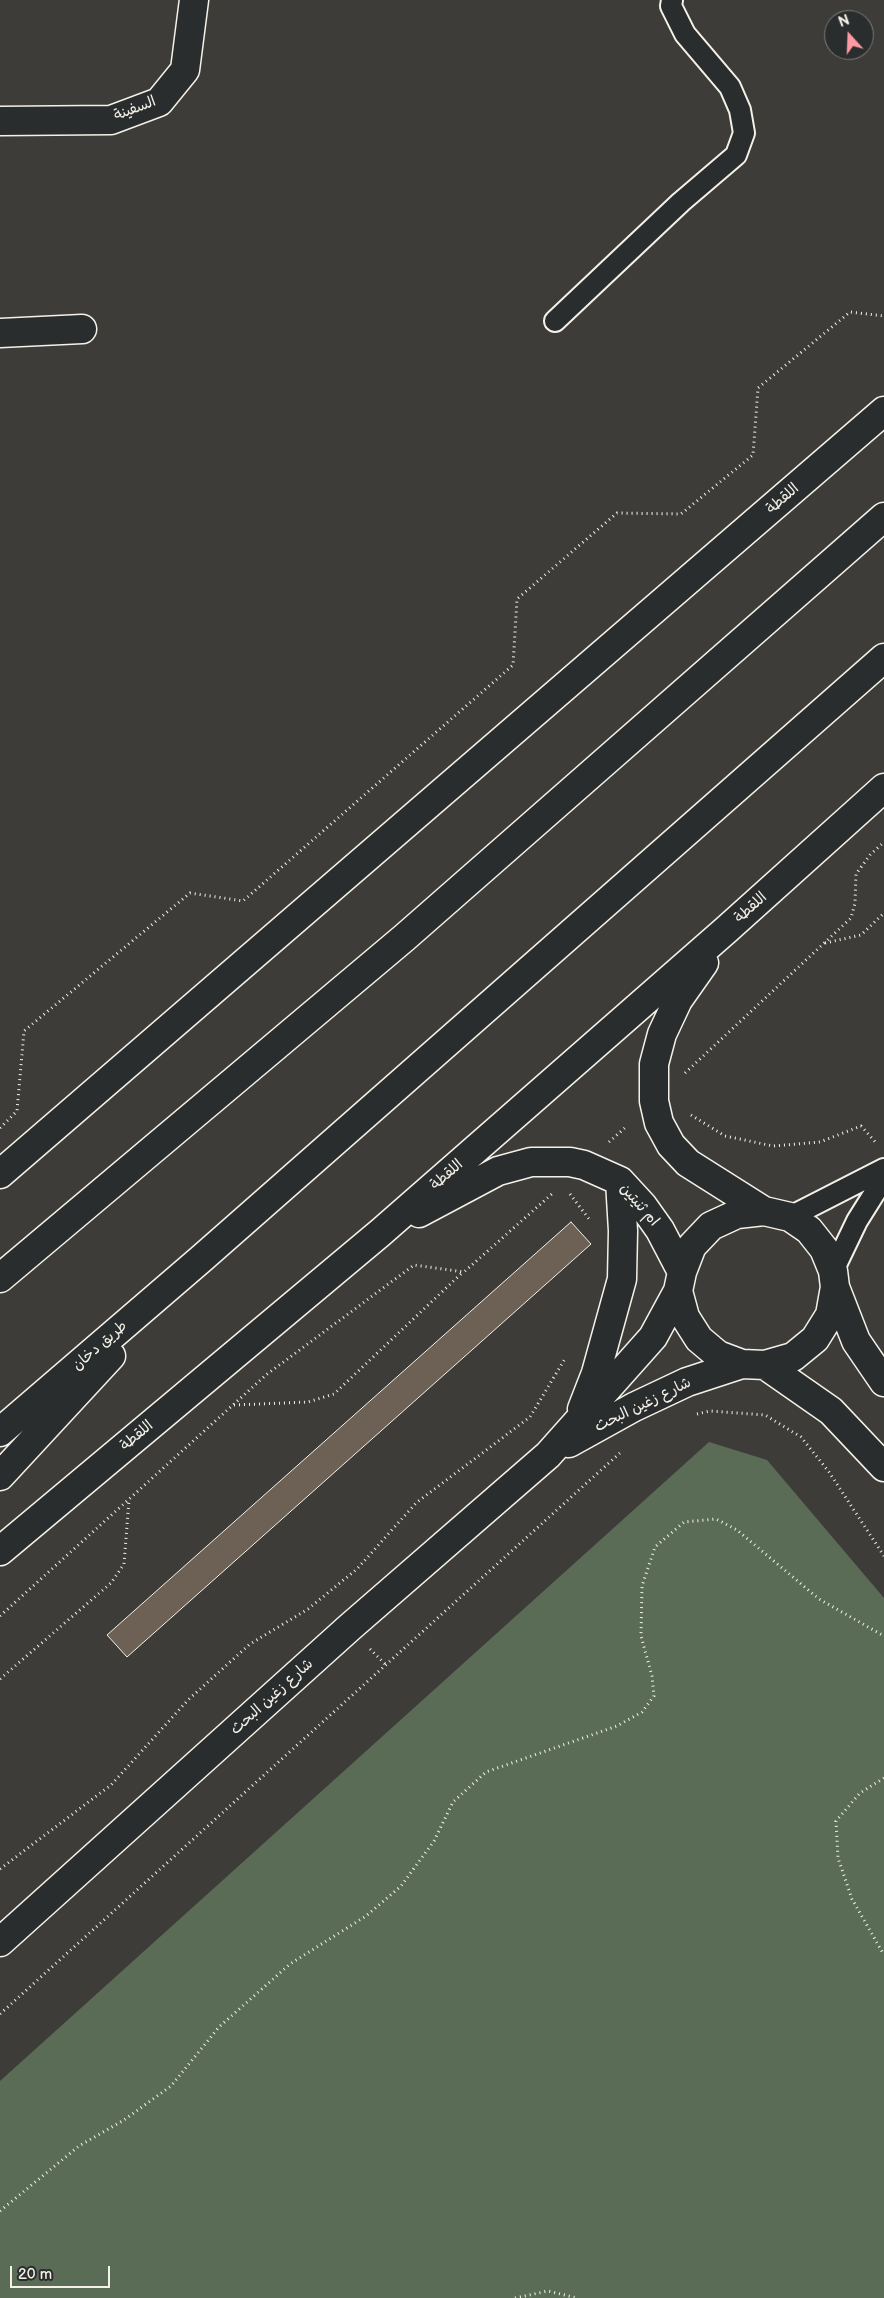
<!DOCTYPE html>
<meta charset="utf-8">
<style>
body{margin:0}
#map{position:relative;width:884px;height:2298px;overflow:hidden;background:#3e3c39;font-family:"Balsamiq Sans",sans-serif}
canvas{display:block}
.north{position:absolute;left:824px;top:10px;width:50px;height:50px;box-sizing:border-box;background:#2a2d2e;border:1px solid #7b7b78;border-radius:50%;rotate:340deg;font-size:14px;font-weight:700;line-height:20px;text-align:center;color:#f4f1e8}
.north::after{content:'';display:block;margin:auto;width:18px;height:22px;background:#ff9aa2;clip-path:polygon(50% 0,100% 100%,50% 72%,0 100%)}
.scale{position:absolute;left:10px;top:2266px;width:100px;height:22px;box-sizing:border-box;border:2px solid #f4f1e8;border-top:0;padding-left:6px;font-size:15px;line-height:18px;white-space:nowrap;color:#f4f1e8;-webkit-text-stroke:4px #2a2d2e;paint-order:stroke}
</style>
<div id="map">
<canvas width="884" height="2298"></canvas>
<div class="north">N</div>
<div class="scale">20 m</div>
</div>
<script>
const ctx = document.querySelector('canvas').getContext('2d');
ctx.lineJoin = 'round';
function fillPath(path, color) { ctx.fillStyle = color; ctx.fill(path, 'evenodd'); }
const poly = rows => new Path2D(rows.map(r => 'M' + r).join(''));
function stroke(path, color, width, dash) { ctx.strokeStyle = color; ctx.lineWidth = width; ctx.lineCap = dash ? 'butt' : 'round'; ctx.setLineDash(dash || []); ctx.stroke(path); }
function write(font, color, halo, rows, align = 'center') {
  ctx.font = font + ' "Balsamiq Sans","Playpen Sans Arabic",sans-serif'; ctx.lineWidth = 4; ctx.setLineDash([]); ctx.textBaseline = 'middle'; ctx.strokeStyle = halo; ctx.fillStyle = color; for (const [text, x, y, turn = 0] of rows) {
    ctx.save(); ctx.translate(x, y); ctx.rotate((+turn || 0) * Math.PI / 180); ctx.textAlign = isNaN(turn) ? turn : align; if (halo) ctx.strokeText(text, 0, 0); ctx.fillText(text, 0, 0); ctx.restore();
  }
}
fillPath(poly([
 [709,1442,767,1460,884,1598,884,2298,0,2298,0,2081]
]), '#5b6c56');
const building = poly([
 [571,1222,591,1244,127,1657,107,1635,571,1222]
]);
fillPath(building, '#6d6054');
stroke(building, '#f4f1e8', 1);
const service = poly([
 [555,321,681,202,736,155,744,133,740,110,730,87,685,34,671,6,672,0],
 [790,1217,884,1169],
 [833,1271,857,1221,884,1178]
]);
const minor = poly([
 [0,121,111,120,159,102,185,70,194,0],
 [0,333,82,329],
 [704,963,678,1000,662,1034,654,1064,654,1101,659,1123,671,1145,688,1163,764,1211,790,1217,809,1230,824,1249,833,1271,835,1287,830,1315,815,1339,793,1357,765,1365,742,1364,718,1355,699,1339,685,1317,678,1291,682,1272,692,1246,711,1226,737,1214,764,1211],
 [0,1174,884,411],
 [419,1213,498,1171,531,1162,570,1162,584,1165,620,1181,643,1206,660,1230,682,1272],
 [835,1287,856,1341,884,1382],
 [765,1365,831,1411,884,1467],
 [582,1409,596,1373,622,1279,623,1231,620,1181],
 [569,1443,634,1407,687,1382,742,1364],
 [0,1551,380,1233,726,930,884,788],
 [0,1942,350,1627,548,1455,653,1337,678,1291]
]);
const primary = poly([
 [0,1278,404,938,884,517],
 [0,1432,201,1259,884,658],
 [0,1476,111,1356]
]);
stroke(service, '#f4f1e8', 24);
stroke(minor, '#f4f1e8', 31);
stroke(primary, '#f4f1e8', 31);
stroke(poly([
 [825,943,861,935,884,913],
 [685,1073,851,918,855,903,856,874,870,855,884,842],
 [691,1115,725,1136,773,1146,820,1142,861,1126,877,1144],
 [0,1128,17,1111,24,1031,190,893,243,901,513,665,517,599,617,513,681,514,753,455,758,388,850,312,884,316],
 [609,1142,627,1126],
 [570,1194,589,1219],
 [234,1405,308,1402,334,1394,463,1272],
 [697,1414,710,1411,765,1415,801,1437,829,1472,884,1556],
 [0,1616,266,1375,414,1265,464,1272,553,1193],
 [370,1649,386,1665],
 [0,1679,111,1583,124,1564,129,1500],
 [884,1778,860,1793,836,1821,838,1858,852,1899,884,1955],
 [0,1869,111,1785,188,1700,250,1644,308,1609,357,1569,416,1503,530,1417,566,1357],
 [0,2014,621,1452],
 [0,2211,79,2146,124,2120,171,2086,219,2027,290,1964,366,1916,401,1886,434,1841,453,1802,486,1772,617,1726,642,1712,654,1696,652,1676,641,1636,642,1586,655,1547,684,1522,716,1519,737,1530,819,1599,884,1636],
 [515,2298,548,2291,577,2298]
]), '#f4f1e8', 3, [1, 4]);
stroke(service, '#2a2d2e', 20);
stroke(minor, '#2a2d2e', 28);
stroke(primary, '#2a2d2e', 28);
write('15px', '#f4f1e8', '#2a2d2e', [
 ["السفينة",135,109,-21],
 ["اللقطة",783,499,-41],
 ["اللقطة",751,908,-42],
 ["اللقطة",447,1175,-41],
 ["ام ثنيتين",639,1205,49],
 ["طريق دخان",100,1346,-41],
 ["شارع زغين البحث",643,1405,-26],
 ["اللقطة",137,1436,-40],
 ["شارع زغين البحث",272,1697,-42]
]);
</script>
